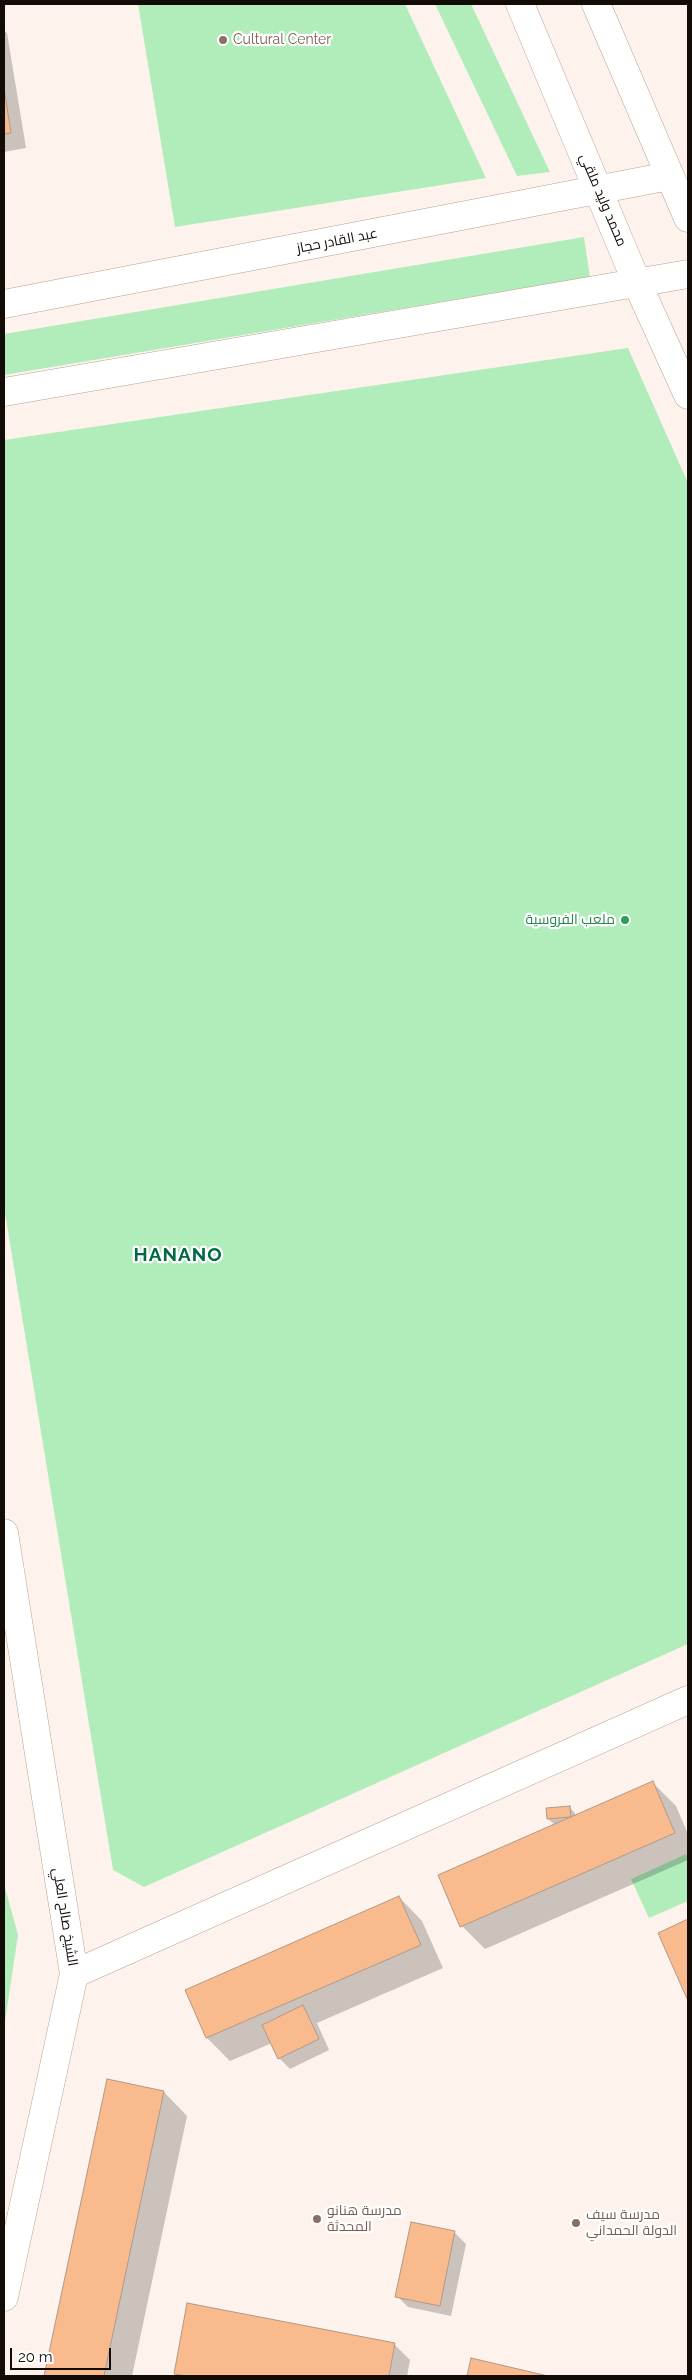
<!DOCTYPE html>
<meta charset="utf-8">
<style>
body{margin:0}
#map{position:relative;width:692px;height:2380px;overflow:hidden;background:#fef3ec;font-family:Raleway,sans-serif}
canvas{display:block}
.frame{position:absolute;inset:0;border:5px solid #130b06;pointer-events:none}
.scale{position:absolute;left:10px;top:2348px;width:101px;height:22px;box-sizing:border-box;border:2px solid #130b06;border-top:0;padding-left:6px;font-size:15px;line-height:18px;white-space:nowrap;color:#130b06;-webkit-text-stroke:4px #fff;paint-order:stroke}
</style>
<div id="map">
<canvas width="692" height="2380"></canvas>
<div class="frame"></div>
<div class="scale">20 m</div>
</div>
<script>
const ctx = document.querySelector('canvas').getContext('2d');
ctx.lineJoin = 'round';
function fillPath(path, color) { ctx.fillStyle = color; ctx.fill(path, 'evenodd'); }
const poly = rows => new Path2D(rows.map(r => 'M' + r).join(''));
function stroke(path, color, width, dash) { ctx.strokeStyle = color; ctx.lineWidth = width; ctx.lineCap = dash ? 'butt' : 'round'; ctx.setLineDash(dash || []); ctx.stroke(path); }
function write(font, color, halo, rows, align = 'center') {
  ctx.font = font + ' Raleway,Cairo,sans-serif'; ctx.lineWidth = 4.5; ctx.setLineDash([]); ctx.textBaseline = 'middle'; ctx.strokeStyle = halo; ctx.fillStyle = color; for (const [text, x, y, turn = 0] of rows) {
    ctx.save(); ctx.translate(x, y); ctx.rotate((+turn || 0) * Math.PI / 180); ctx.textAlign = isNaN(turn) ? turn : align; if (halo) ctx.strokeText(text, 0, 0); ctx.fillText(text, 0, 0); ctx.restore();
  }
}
fillPath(poly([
 [138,4,405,4,486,178,175,227],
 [435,4,471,4,550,172,517,176],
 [584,237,590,277,4,375,4,334],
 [628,348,688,483,688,1644,144,1887,113,1870,4,1207,4,440],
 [686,1854,688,1859,688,1901,649,1918,631,1879],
 [4,1884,18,1935,4,2028]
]), '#b1edbb');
fillPath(poly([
 [4,30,7,33,26,148,4,152],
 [653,1783,676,1806,688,1834,688,1860,485,1949,462,1926,555,1825,548,1819,569,1807,575,1813,575,1816],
 [399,1897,422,1921,443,1968,317,2023,329,2050,290,2069,279,2058,272,2043,230,2061,207,2038,187,1990],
 [688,1921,688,1998,660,1933],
 [108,2080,164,2092,187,2116,132,2376,46,2376],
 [455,2233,466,2244,451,2316,408,2307,397,2296],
 [394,2344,410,2360,407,2376,178,2376,175,2373],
 [472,2360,542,2376,469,2376]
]), '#0003');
const building = poly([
 [4,88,11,133,4,134,4,88],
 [653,1781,675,1833,460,1927,438,1875,653,1781],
 [570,1806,571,1817,547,1819,546,1808,570,1806],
 [399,1896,421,1945,206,2038,185,1990,399,1896],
 [688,1919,688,2001,658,1933,688,1919],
 [303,2005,319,2039,278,2059,262,2025,303,2005],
 [107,2079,164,2091,104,2376,44,2376,107,2079],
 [411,2222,455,2231,440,2306,395,2297,411,2222],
 [187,2303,395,2343,389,2376,186,2376,174,2374,187,2303],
 [471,2358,548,2376,467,2376,471,2358]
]);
fillPath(building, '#f9ba8d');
stroke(building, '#b09887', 1);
const minor = poly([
 [520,4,637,283,688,395],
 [596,4,688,218],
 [4,304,669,176],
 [4,392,688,274],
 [4,1533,74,1974,4,2297],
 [74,1974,688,1700]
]);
stroke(minor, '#b9a190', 29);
stroke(minor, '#fff', 28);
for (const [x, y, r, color] of [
 [223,40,5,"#8d6e63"],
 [625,920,5,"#2e9e5b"],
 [317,2219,5,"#8d6e63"],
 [576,2223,5,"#8d6e63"]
]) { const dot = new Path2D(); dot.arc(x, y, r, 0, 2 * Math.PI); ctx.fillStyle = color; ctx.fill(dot); stroke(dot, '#fff', 2); }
write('14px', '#785e54', '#fff', [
 ["Cultural Center",233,40],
 ["مدرسة هنانو",327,2211],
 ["المحدثة",327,2227],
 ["مدرسة سيف",586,2215],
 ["الدولة الحمداني",586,2231]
], 'left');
write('14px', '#130b06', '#fff', [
 ["محمد وليد ملقي",603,200,67],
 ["عبد القادر حجاز",337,241,-11],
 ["الشيخ صالح العلي",65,1917,81]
]);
write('14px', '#27864d', '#fff', [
 ["ملعب الفروسية",615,920]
], 'right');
ctx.letterSpacing = '1px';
write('bold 19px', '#036844', '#fff', [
 ["HANANO",178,1255]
]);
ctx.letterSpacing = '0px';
</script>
